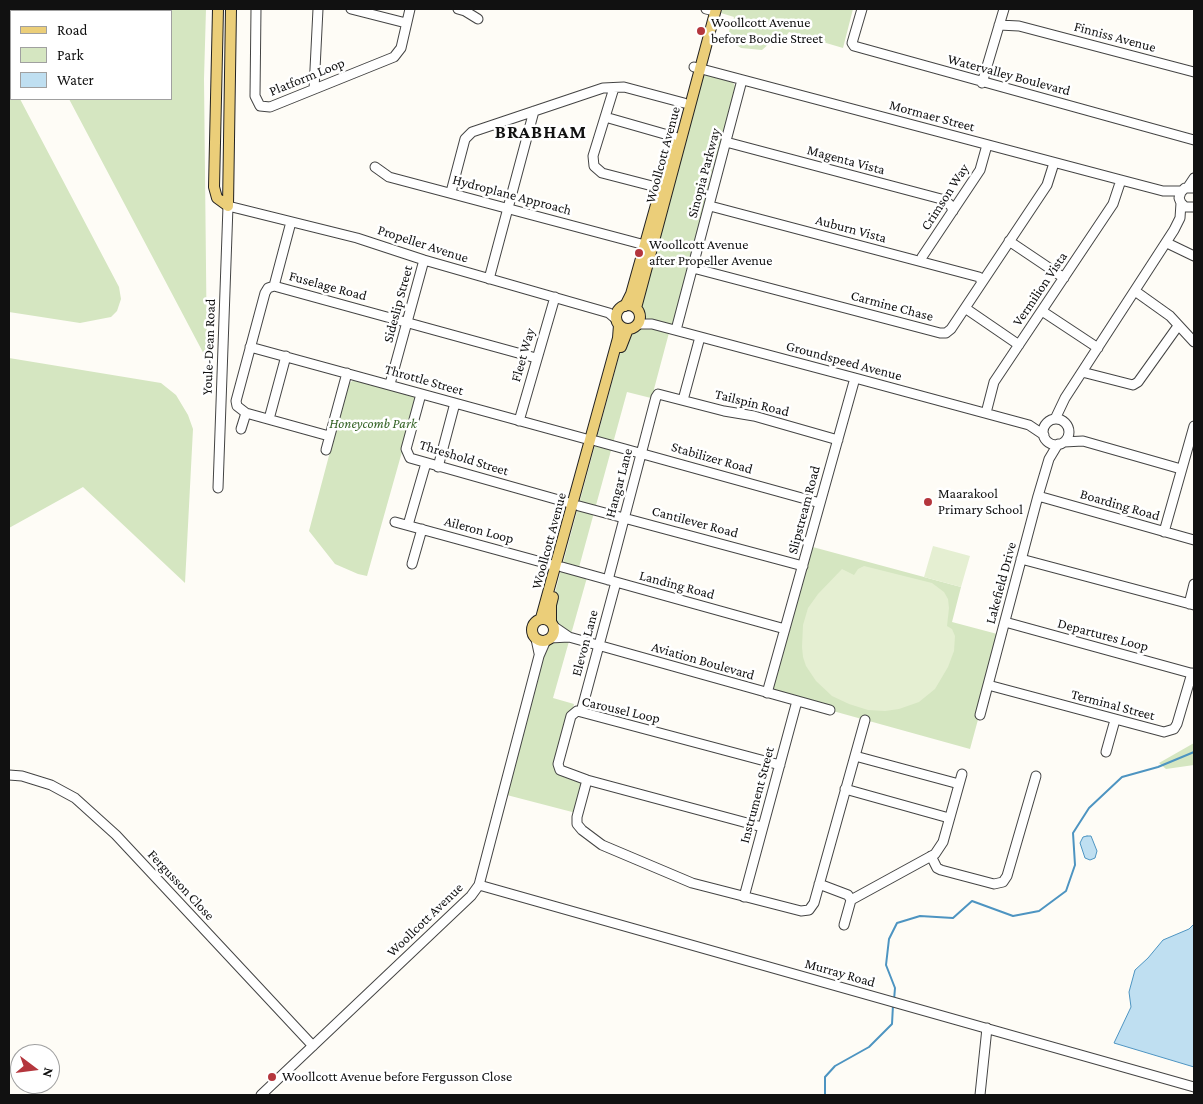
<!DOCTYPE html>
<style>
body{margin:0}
#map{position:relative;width:1203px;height:1104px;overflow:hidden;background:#fefcf6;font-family:"Crimson Pro",serif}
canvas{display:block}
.frame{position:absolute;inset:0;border:10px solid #111;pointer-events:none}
.legend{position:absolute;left:10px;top:10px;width:162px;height:90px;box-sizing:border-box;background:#fff;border:1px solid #a0a0a0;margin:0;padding:6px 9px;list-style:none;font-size:15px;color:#111}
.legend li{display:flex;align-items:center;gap:10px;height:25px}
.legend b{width:25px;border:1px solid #a0a0a0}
.north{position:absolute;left:10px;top:1044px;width:50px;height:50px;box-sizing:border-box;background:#fff;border:1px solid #a0a0a0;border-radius:50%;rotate:105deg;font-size:14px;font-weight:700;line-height:20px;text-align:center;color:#111}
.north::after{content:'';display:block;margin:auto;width:18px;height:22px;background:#b4363d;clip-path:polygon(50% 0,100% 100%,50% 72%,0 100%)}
</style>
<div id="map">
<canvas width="1203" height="1104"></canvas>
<div class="frame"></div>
<ul class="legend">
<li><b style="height:6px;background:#ebce79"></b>Road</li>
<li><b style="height:14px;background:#d5e6c1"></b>Park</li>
<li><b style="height:14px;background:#bfdff1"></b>Water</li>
</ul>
<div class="north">N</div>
</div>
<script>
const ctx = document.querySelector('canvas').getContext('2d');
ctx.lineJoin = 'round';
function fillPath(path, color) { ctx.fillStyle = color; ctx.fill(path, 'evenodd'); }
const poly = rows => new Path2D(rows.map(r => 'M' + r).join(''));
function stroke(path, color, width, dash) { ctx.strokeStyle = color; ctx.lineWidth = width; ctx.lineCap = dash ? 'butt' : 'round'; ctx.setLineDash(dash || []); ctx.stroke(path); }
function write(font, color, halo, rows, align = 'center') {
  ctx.font = font + ' "Crimson Pro",serif'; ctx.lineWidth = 5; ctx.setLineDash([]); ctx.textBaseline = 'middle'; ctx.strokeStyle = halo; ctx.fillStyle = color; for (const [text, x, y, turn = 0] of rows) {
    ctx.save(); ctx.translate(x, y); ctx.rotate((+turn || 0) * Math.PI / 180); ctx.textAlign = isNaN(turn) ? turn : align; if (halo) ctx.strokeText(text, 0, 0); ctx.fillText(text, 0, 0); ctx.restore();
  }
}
fillPath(poly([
 [22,9,206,9,204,79,207,360,69,99,171,99,171,11,23,11],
 [722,9,853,9,843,48,789,32,780,44,771,42,762,50,741,48,730,40,729,31,734,17,721,13],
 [706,75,732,81,737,89,718,162,714,164,709,183,711,186,694,245,695,248,676,330,670,329,654,389,658,394,655,399,627,392,578,571,588,574,553,698,574,704,558,764,587,780,576,813,503,794,539,656,553,633,551,607,624,338,638,324,640,316,636,308,699,80],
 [9,78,11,82,11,99,20,99,119,287,121,299,117,311,111,317,80,323,9,312],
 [9,358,161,383,176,395,188,415,193,429,185,583,83,487,9,528],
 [354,380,414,396,416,402,367,576,358,574,335,564,309,531,348,384],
 [809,546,961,587,952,622,1001,635,970,749,768,693],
 [1194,743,1194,765,1166,769,1159,763]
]), '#d5e6c1');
fillPath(poly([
 [933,546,970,556,961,587,924,577],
 [864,566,932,583,944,592,948,599,949,608,947,626,952,629,955,636,954,651,948,667,935,689,919,702,899,709,885,711,868,710,849,704,832,696,816,681,806,666,803,657,802,647,803,625,808,608,818,594,842,569,854,575,858,569]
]), '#e5efd2');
const water = poly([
 [1087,836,1091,836,1097,851,1095,858,1090,860,1085,858,1080,843,1083,837,1087,836],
 [1194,924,1194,1067,1114,1043,1131,1007,1129,992,1135,970,1148,958,1163,940,1189,929,1194,924]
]);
fillPath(water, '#bfdff1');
stroke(water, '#4d94c1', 1);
stroke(poly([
 [894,1000,895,988,886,965,889,939,897,923,920,916,953,918,972,901,1013,916,1039,911,1066,891,1075,865,1073,833,1089,808,1122,777,1158,767,1194,752],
 [825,1095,825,1077,835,1066,869,1047,892,1024,893,1005]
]), '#4d94c1', 2);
const minor = poly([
 [256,9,255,96,260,106,270,107,394,57,401,48,410,9],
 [351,9,406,23],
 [458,9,465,11,478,19],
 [706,9,715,11],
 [862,9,852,43,854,46,1194,140],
 [999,25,1019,26,1194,72],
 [694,67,1121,180,1163,191,1182,191],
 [982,83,1004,9],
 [614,88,593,156,594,166,602,173,660,188],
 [314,89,318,9],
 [605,117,675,137],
 [726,142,945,200,951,206,953,211],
 [375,167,389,177,645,245],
 [1188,187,1194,178],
 [1194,188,1185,188,1181,192,1179,198,1181,203,1185,207,1194,207],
 [451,192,465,139,472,132,603,88,624,87,684,103],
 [710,206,979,277,982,282],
 [1009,241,1064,278],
 [1167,243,1194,256],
 [921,261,922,257,980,170,987,145],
 [693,268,940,333,946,333,951,329,1047,185,1054,163],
 [489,279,534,111],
 [274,286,291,222],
 [1135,291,1170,316,1194,342],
 [965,308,1019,345],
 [1042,311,1098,348],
 [638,324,652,324,855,378,1029,425,1044,435],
 [676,330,742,80],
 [250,347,590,440],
 [1082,372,1133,385,1138,382,1178,326],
 [390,384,424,260],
 [421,394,406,449,410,458,573,504],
 [683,400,700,337],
 [986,413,994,382,1113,204,1121,180],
 [269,419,286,356],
 [1055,419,1065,398,1174,230,1180,218,1181,203],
 '1043 432a13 13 0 1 1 26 0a13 13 0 1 1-26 0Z',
 [519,421,555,297],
 [241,429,246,413],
 [329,436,246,413,237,406,236,401,265,293,268,288,274,286,536,358],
 [596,441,820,503],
 [1064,442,1083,441,1181,469],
 [326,450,347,373],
 [438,467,455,403],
 [218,488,228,206,357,238,424,260,609,313,616,319],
 [1038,496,1194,540],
 [579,506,803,566],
 [395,522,556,566],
 [408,525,426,463],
 [1164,532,1194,426],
 [1021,559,1194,605],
 [412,564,422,529],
 [562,567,785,629],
 [608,580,656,397,658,394,724,411,754,416,838,440],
 [1189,604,1194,584],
 [1005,622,1194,674],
 [553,626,569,637],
 [550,638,569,637,830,710],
 [536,639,539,653],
 [988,685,1164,732,1174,729,1177,724,1192,673],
 [767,693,855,378],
 [581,712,616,582],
 [980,715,1038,496,1049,459,1058,444],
 [1106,752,1115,720],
 [855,756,959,784],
 [9,775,22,776,51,785,75,798,116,835,313,1046],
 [587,780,577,817,577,824,582,830,602,845,692,883,801,911,809,910,814,903,865,720],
 [845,789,949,818],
 [762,827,587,780,560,770,558,764,571,716,577,711,581,712,780,765],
 [931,856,937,868,941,870,994,884,1003,882,1007,876,1036,776],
 [819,884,848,895,851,900,844,925],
 [479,885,1194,1087],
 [744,897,797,701],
 [851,900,935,854,943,842,962,774],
 [261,1095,471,896,479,885,539,656,546,640],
 [980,1095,987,1028]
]);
const major = poly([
 [218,9,214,187,217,198,228,206,231,9],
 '616 317a12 12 0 1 1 24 0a12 12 0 1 1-24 0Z',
 [625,306,631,294,673,144],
 [636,308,716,9],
 [621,347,628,329],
 [541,618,618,338,619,325],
 '532 630a11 11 0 1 1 22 0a11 11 0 1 1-22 0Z',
 [551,622,551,605,553,597]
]);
stroke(minor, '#444', 11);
stroke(major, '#222', 12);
stroke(minor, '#fff', 9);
stroke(major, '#ebce79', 10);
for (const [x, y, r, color] of [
 [701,31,5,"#b4363d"],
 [639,253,5,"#b4363d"],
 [928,502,5,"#b4363d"],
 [272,1077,5,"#b4363d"]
]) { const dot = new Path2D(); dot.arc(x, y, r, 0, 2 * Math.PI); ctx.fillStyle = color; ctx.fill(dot); stroke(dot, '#fff', 2); }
write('14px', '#111', '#fff', [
 ["Woollcott Avenue",711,23],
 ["before Boodie Street",711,39],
 ["Woollcott Avenue",649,245],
 ["after Propeller Avenue",649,261],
 ["Maarakool",938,494],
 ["Primary School",938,510],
 ["Woollcott Avenue before Fergusson Close",282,1077]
], 'left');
write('14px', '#111', '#fff', [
 ["Finniss Avenue",1115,37,15],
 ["Watervalley Boulevard",1009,75,15],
 ["Platform Loop",307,77,-22],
 ["Mormaer Street",932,116,15],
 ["Woollcott Avenue",663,155,-75],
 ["Magenta Vista",846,160,15],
 ["Sinopia Parkway",704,173,-75],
 ["Hydroplane Approach",512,195,15],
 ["Crimson Way",945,197,-57],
 ["Auburn Vista",851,229,15],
 ["Propeller Avenue",423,244,18],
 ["Fuselage Road",328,286,15],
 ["Vermilion Vista",1040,289,-56],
 ["Sideslip Street",398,304,-75],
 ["Carmine Chase",892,306,15],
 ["Youle-Dean Road",209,347,-88],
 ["Fleet Way",523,355,-74],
 ["Groundspeed Avenue",844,361,15],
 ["Throttle Street",424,380,16],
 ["Tailspin Road",752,403,14],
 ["Threshold Street",464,458,17],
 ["Stabilizer Road",712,458,16],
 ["Hangar Lane",619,483,-75],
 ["Boarding Road",1120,505,16],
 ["Slipstream Road",804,510,-75],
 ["Cantilever Road",695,522,15],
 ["Aileron Loop",479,530,15],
 ["Woollcott Avenue",549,541,-75],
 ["Lakefield Drive",1001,583,-75],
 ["Landing Road",677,585,15],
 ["Departures Loop",1103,635,15],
 ["Elevon Lane",585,643,-75],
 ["Aviation Boulevard",703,661,16],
 ["Terminal Street",1113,705,15],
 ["Carousel Loop",621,710,13],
 ["Instrument Street",757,795,-75],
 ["Fergusson Close",181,885,47],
 ["Woollcott Avenue",425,920,-44],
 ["Murray Road",840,973,16]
]);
write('italic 14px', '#346326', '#fff', [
 ["Honeycomb Park",373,424]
]);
ctx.letterSpacing = '1px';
write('bold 19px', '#111', '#fff', [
 ["BRABHAM",541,132]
]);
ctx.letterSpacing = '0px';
</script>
